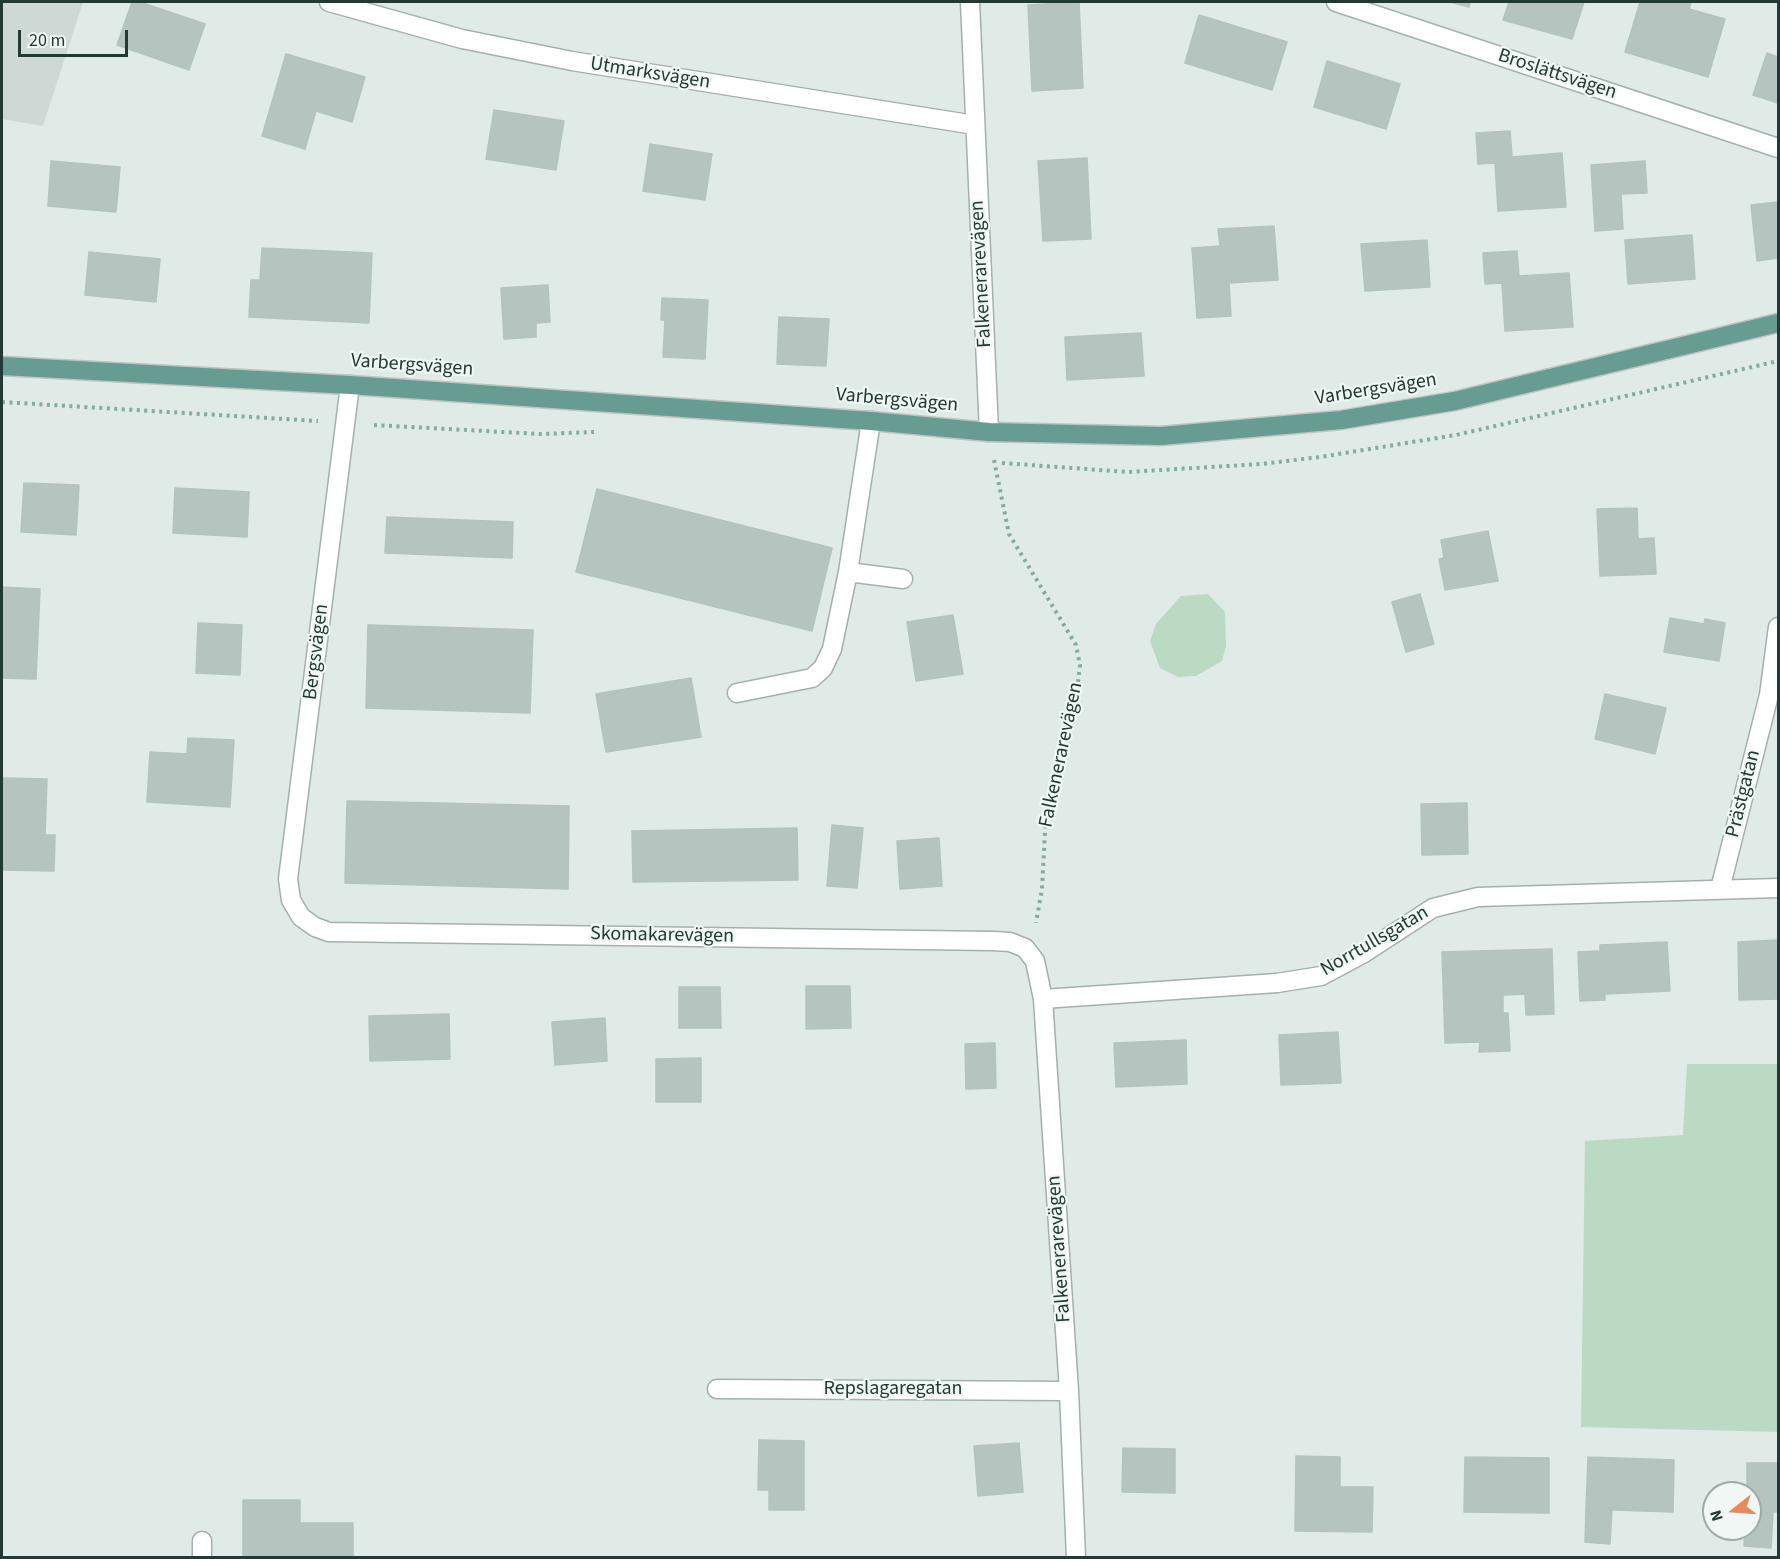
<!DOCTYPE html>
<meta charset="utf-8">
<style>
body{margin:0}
#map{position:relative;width:1780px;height:1559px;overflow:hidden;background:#e0eae6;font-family:"Source Sans 3",sans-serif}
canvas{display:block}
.frame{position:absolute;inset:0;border:3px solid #223934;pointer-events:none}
.north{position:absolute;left:1702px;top:1481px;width:60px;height:60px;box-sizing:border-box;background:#f0f7f4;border:2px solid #9eaba7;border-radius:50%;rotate:253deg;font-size:16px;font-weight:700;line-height:24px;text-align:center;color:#223934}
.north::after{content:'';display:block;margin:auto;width:21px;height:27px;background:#e9885f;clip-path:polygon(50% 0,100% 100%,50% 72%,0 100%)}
.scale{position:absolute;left:18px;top:30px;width:110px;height:27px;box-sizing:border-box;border:3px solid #223934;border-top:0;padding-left:8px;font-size:18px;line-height:21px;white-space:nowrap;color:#223934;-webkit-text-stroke:4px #f0f7f4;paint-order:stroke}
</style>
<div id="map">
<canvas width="1780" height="1559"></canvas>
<div class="frame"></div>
<div class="north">N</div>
<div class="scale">20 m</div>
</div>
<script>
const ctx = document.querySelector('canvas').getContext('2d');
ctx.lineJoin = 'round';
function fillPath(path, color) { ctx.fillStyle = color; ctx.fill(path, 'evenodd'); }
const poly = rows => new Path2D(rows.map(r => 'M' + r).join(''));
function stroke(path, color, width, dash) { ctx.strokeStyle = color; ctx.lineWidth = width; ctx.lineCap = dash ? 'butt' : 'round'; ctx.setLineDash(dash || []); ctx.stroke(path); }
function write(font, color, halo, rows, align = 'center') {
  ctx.font = font + ' "Source Sans 3",sans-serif'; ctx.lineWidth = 4.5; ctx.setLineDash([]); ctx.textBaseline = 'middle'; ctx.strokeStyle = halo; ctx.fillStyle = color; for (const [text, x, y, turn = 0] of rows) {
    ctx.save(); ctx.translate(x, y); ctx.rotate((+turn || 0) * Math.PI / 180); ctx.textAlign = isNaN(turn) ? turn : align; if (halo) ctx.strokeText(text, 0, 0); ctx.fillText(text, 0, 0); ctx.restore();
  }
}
fillPath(poly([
 [2,2,83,2,43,126,2,119]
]), '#ced9d5');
fillPath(poly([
 [1208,594,1225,612,1226,646,1222,661,1196,676,1178,677,1160,668,1150,641,1156,624,1181,596],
 [1687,1064,1778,1064,1778,1432,1581,1427,1585,1141,1683,1135]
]), '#badac4');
const building = poly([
 [132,2,140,2,205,24,189,70,117,45,132,2],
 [1079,2,1083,88,1032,91,1028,5,1079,2],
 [1450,2,1470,2,1469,7,1450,2],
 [1509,2,1584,2,1572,39,1503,20,1509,2],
 [1640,2,1691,2,1689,9,1725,19,1708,77,1625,52,1640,2],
 [1199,15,1287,42,1272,90,1185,63,1199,15],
 [1767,53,1778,57,1778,103,1753,95,1767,53],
 [286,54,365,77,352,122,316,111,305,149,262,136,286,54],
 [1327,61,1400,84,1386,129,1314,107,1327,61],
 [494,110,564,121,556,170,486,159,494,110],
 [1510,131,1512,157,1562,153,1566,207,1498,211,1495,163,1478,164,1476,133,1510,131],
 [650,144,712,154,705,200,643,191,650,144],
 [1087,158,1091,239,1043,241,1038,161,1087,158],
 [51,161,120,167,116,212,48,206,51,161],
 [1645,161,1647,193,1621,194,1623,229,1595,231,1591,165,1645,161],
 [1778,202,1778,258,1757,261,1751,205,1778,202],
 [1274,226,1278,280,1229,283,1231,316,1197,318,1192,248,1220,246,1218,229,1274,226],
 [1692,235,1695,279,1628,284,1625,240,1692,235],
 [1427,240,1430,287,1365,291,1361,244,1427,240],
 [262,248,372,253,369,323,249,317,251,280,260,280,262,248],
 [1517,251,1519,276,1569,273,1573,327,1505,331,1502,283,1485,284,1483,253,1517,251],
 [89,252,160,259,156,302,85,295,89,252],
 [548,285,550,322,536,323,536,337,504,339,501,288,548,285],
 [662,298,708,300,705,359,663,357,665,320,661,320,662,298],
 [779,317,829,319,826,366,777,364,779,317],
 [1141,333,1144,376,1067,380,1065,337,1141,333],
 [24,483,79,485,76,535,21,532,24,483],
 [175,488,249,492,247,537,173,533,175,488],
 [597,489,832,548,812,631,576,572,597,489],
 [1637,508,1638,539,1654,538,1656,574,1600,576,1597,509,1637,508],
 [387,517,513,522,512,558,385,553,387,517],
 [1488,531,1498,581,1445,590,1439,559,1444,558,1441,540,1488,531],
 [2,587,40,589,36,679,2,678,2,587],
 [1420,594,1434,644,1406,652,1392,602,1420,594],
 [953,615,963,674,916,681,907,622,953,615],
 [1670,618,1704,624,1705,619,1725,623,1719,661,1664,652,1670,618],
 [198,623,242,625,240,675,196,673,198,623],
 [368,625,533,630,530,713,366,708,368,625],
 [691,678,701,737,606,752,596,694,691,678],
 [1605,694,1666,708,1655,754,1595,739,1605,694],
 [188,738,234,740,230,807,147,802,150,752,187,754,188,738],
 [2,778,47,779,45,835,55,835,54,871,2,870,2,778],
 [347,801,569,806,568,889,345,883,347,801],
 [1467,803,1468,854,1422,855,1421,804,1467,803],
 [832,825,863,828,857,888,827,886,832,825],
 [797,828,798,880,633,882,632,831,797,828],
 [939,838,942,886,900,889,897,841,939,838],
 [1778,940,1778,999,1739,1000,1738,942,1778,940],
 [1667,942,1670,991,1605,994,1605,1000,1580,1001,1578,952,1600,951,1600,945,1667,942],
 [1552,949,1554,1014,1526,1015,1525,994,1503,995,1503,1013,1508,1013,1510,1051,1479,1052,1480,1042,1445,1043,1442,952,1552,949],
 [806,986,850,986,851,1028,806,1029,806,986],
 [679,987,720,987,721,1028,679,1028,679,987],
 [449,1014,450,1059,370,1061,369,1016,449,1014],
 [605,1018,607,1061,555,1065,552,1022,605,1018],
 [1338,1032,1341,1083,1281,1085,1279,1035,1338,1032],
 [1186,1040,1187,1084,1116,1087,1114,1043,1186,1040],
 [995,1043,996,1088,966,1089,965,1044,995,1043],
 [701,1058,701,1102,656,1102,656,1059,701,1058],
 [759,1440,804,1441,804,1510,769,1510,769,1490,758,1490,759,1440],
 [1019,1443,1023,1492,978,1496,974,1446,1019,1443],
 [1123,1448,1175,1449,1175,1493,1122,1492,1123,1448],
 [1296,1456,1340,1457,1340,1487,1373,1487,1372,1532,1295,1531,1296,1456],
 [1465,1457,1549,1458,1549,1513,1464,1512,1465,1457],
 [1588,1457,1674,1460,1673,1512,1586,1509,1588,1457],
 [1747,1463,1778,1463,1778,1512,1750,1511,1750,1493,1747,1493,1747,1463],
 [243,1500,300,1500,300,1523,353,1523,353,1558,243,1558,243,1500],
 [1586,1509,1612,1509,1610,1544,1585,1542,1586,1509],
 [1750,1511,1773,1512,1771,1548,1744,1546,1745,1529,1750,1529,1750,1511]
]);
fillPath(building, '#b5c4bf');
stroke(building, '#b3c3bd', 1.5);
const minor = poly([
 [329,2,462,39,572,61,975,125],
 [970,2,989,432],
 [1336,2,1778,148],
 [350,385,288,879,291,900,301,917,315,927,329,932,993,941,1010,942,1025,948,1035,961,1043,999,1069,1391,1076,1558],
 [848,572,903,579],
 [737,693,812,678,823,668,832,649,848,572,871,421],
 [1720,889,1769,695,1778,627],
 [1043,999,1277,983,1321,976,1364,953,1433,908,1478,897,1778,888],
 [717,1389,1069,1391],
 [202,1558,202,1541]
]);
const major = poly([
 [2,366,350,385,871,421,989,432,1161,436,1341,420,1455,401,1778,323]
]);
stroke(minor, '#a3b1ad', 21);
stroke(major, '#bdc4c2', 21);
stroke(poly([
 [2,402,318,421],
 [374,425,540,434,594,432],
 [994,460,1009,534,1076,645,1080,665,1077,691,1046,813,1042,889,1036,923],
 [1002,463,1128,472,1261,464,1320,457,1456,435,1778,361]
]), '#82aba1', 4, [3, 4.5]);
stroke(minor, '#fff', 18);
stroke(major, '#679c92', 18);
write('20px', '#223934', '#f0f7f4', [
 ["Utmarksvägen",650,74,9],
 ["Broslättsvägen",1557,75,18],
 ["Falkenerarevägen",982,274,-93],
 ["Varbergsvägen",412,366,4],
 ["Varbergsvägen",1376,390,-9],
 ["Varbergsvägen",897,401,5],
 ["Bergsvägen",317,652,-83],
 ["Falkenerarevägen",1062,755,-78],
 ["Prästgatan",1744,794,-76],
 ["Skomakarevägen",662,936,1],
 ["Norrtullsgatan",1375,942,-30],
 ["Falkenerarevägen",1060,1249,-94],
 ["Repslagaregatan",893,1390]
]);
</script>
